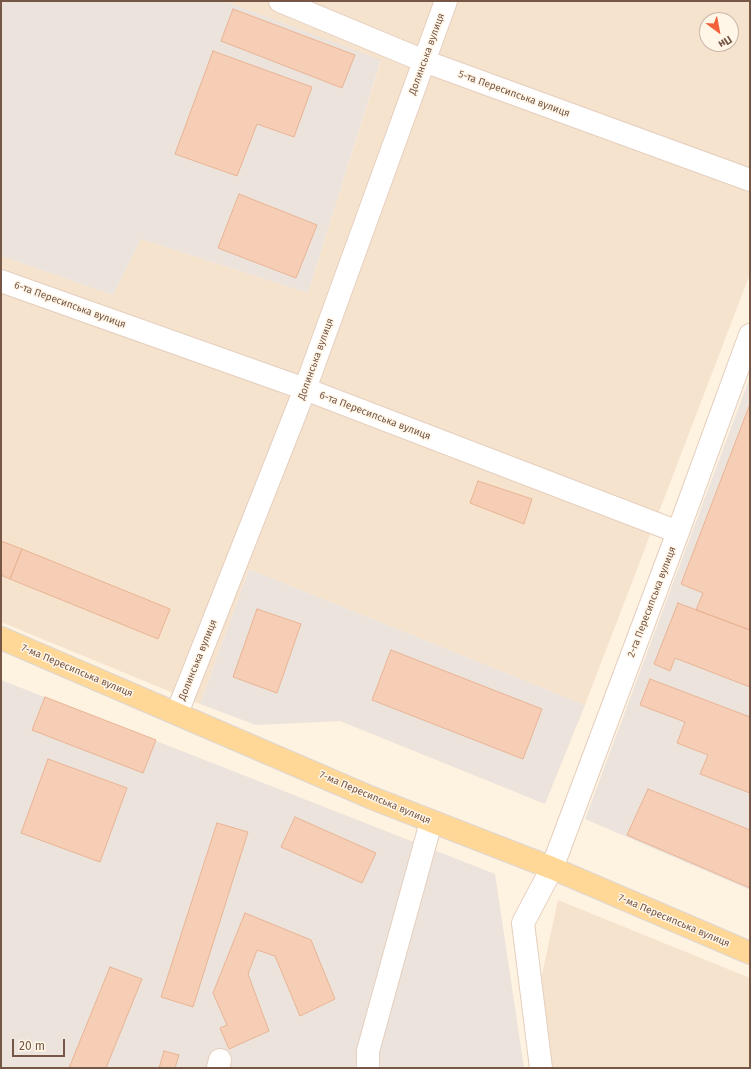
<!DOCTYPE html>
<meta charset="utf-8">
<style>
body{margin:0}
#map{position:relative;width:751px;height:1069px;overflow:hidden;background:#fef2e0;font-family:"Fira Sans",sans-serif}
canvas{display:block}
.frame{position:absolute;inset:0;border:2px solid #765645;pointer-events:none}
.north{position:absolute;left:699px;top:12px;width:40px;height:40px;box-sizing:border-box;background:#fff6e8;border:1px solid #c8b6a7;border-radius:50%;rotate:148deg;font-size:11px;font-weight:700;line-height:16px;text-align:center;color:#765645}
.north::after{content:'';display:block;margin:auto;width:14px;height:18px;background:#f2613a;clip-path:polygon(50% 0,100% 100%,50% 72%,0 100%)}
.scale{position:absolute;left:12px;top:1039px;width:53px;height:18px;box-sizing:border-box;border:2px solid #765645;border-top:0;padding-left:5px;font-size:12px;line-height:14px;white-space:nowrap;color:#765645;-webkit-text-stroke:3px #fff6e8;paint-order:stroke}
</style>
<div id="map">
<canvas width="751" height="1069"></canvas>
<div class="frame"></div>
<div class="north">Пн</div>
<div class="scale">20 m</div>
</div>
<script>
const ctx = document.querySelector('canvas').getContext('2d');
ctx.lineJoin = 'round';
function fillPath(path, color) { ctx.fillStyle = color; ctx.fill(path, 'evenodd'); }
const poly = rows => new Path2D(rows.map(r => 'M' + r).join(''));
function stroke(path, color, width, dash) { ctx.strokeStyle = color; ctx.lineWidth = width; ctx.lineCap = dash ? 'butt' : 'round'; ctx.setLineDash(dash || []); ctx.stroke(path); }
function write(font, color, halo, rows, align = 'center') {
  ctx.font = font + ' "Fira Sans",sans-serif'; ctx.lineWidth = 3; ctx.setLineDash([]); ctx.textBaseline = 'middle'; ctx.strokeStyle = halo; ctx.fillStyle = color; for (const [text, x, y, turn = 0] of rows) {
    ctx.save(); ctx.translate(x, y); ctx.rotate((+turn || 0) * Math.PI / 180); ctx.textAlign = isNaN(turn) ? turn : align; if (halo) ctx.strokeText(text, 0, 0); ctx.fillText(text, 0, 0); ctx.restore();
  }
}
fillPath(poly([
 [225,1,750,1,750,274,585,705,249,569,200,704,1,622,1,256,113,295,141,239,308,293,381,61],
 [707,20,731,20,731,44,707,44],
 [558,900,750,978,750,1068,552,1068,538,993]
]), '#f6e3ce');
fillPath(poly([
 [1,1,225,1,381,60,308,293,141,239,113,295,1,256],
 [750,377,750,890,585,819],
 [249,569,585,705,545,804,340,721,256,725,200,704],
 [1,680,495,874,524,1068,1,1068]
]), '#ece3dc');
const building = poly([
 [233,9,355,55,342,88,221,41,233,9],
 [213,51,312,87,294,137,257,124,237,176,175,154,213,51],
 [239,194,317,225,296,278,218,248,239,194],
 [750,404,750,630,696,610,703,593,681,584,750,404],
 [478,481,532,499,524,524,470,503,478,481],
 [1,541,22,549,10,579,1,575,1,541],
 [22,549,170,609,158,639,10,579,22,549],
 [678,603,750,630,750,687,675,658,670,671,654,664,678,603],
 [257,609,301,624,277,693,233,677,257,609],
 [391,650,542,709,523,759,372,700,391,650],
 [650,679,750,717,750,793,700,774,708,755,677,743,685,722,640,705,650,679],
 [45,697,156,740,143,773,32,730,45,697],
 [48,759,127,788,100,862,21,833,48,759],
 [648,789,750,830,750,888,627,835,648,789],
 [295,817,376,853,362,883,281,847,295,817],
 [217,823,248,832,193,1007,161,997,217,823],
 [245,913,311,940,335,999,300,1016,275,956,257,950,248,974,269,1031,229,1049,220,1028,227,1025,213,993,245,913],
 [110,967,142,979,106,1068,69,1068,110,967],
 [164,1051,179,1055,175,1068,159,1068,164,1051]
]);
fillPath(building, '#f6ceb5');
stroke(building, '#e9b494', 1);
const minor = poly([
 [280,1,424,61,750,180],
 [1,281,305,389,678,532],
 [177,713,305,389,446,1],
 [218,1068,220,1060],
 [368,1068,368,1051,431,822],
 [541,1068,523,923,552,868,678,532,750,335]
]);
const major = poly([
 [1,638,372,798,552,868,750,953]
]);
stroke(minor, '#e5cfbe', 24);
stroke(major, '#ded6d2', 24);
stroke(minor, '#fff', 22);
stroke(major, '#ffd796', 22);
write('10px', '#765645', '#fff6e8', [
 ["Долинська вулиця",427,54,-70],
 ["5-та Пересипська вулиця",514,94,20],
 ["6-та Пересипська вулиця",70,305,20],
 ["Долинська вулиця",316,359,-70],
 ["6-та Пересипська вулиця",375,416,21],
 ["2-га Пересипська вулиця",652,602,-69],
 ["Долинська вулиця",198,660,-68],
 ["7-ма Пересипська вулиця",77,671,23],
 ["7-ма Пересипська вулиця",375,798,23],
 ["7-ма Пересипська вулиця",674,921,23]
]);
</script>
